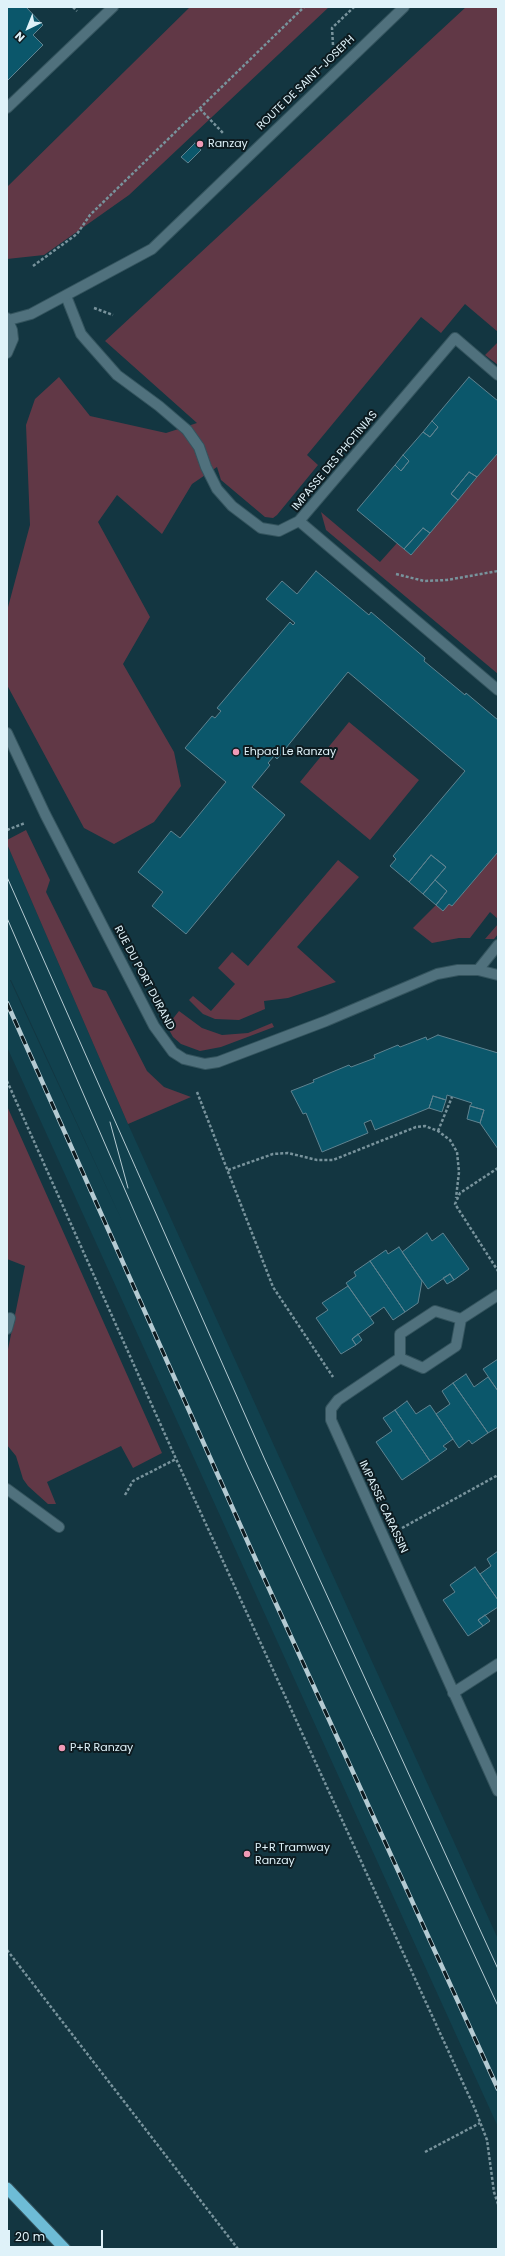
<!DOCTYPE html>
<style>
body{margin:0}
#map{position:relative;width:505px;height:2256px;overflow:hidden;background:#133641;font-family:Poppins,sans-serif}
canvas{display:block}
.frame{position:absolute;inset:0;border:8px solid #dff2f9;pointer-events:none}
.north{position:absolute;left:8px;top:8px;width:40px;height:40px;-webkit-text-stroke:3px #0d1b20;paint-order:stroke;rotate:223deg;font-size:11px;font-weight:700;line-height:16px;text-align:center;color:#dff2f9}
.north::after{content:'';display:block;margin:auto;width:14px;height:18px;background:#dff2f9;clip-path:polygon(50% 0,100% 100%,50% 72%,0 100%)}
.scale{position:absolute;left:8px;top:2230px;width:95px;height:18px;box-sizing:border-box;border:2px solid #dff2f9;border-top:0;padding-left:5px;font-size:12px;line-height:14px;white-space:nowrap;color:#dff2f9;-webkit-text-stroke:3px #0d1b20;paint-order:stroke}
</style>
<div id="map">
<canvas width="505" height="2256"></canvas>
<div class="frame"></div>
<div class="north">N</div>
<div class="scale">20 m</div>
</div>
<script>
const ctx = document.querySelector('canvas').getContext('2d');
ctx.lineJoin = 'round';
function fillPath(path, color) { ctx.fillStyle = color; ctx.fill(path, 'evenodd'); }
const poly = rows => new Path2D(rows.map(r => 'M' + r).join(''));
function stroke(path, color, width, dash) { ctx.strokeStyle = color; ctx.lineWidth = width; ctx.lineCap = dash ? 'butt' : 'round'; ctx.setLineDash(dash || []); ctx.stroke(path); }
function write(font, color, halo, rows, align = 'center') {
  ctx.font = font + ' Poppins,sans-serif'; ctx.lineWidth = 4; ctx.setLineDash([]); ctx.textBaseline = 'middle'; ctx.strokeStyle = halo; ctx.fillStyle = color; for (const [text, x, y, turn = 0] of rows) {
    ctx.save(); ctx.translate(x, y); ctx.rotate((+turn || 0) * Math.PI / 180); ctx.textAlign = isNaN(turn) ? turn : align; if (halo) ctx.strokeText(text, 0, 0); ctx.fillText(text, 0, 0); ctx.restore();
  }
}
fillPath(poly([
 [7,844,128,1124,498,1939,498,2127,7,1047],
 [10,980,11,980,124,1225,47,1060]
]), '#11414e');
fillPath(poly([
 [190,7,329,7,129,195,44,255,7,259,7,187],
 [466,7,498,7,498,332,465,304,441,333,421,317,307,455,318,465,277,515,273,518,265,517,221,480,217,467,192,484,162,534,117,495,98,522,150,617,123,664,174,752,181,786,154,822,114,844,84,828,7,685,7,611,30,525,26,425,35,399,59,377,90,416,166,433,197,423,105,341],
 [498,342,498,365,485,355],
 [498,453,498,674,326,530,321,512,380,562,397,543,411,555],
 [349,722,419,780,370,840,300,782],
 [26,830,50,880,46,892,93,987,106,991,147,1071,164,1087,191,1097,128,1124,7,844,7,840],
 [498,852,498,919,490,912,470,938,459,938,432,943,413,928,436,905,449,904,452,906],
 [338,860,359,877,297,947,336,982,288,998,264,1001,265,1009,239,1020,215,1019,203,1014,189,1000,193,996,211,1011,235,984,218,968,232,952,248,966],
 [498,924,498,934,494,939,485,939],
 [179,1011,202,1028,222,1035,248,1033,272,1023,274,1027,221,1047,200,1051,181,1044,173,1037,167,1026],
 [7,1106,162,1453,133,1468,121,1446,47,1482,56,1504,48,1504,28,1486,23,1479,16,1456,7,1445,7,1354,25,1266,7,1259]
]), '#613846');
const building = poly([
 [7,7,26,7,43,25,33,35,43,45,7,81,7,7],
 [195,143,201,150,188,163,181,157,195,143],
 [469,377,498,401,498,453,477,477,469,472,451,494,458,500,430,533,423,528,404,549,357,510,395,465,401,471,409,461,403,455,423,432,430,437,438,427,432,421,469,377],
 [432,421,438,427,430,437,423,432,432,421],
 [403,455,409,461,401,471,395,465,403,455],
 [469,472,477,477,458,500,451,494,469,472],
 [423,528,430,533,411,555,404,549,423,528],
 [316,571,369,615,371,612,425,658,424,661,465,695,466,693,498,720,498,852,452,906,449,904,443,911,436,905,447,891,435,880,446,867,431,855,409,882,390,866,396,859,393,856,465,771,348,672,277,759,274,756,268,763,270,765,252,787,285,815,186,934,152,906,163,892,138,872,171,831,180,838,226,782,185,748,212,716,215,718,221,711,217,708,290,622,293,625,295,623,266,599,282,581,297,594,316,571],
 [431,855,446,867,423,894,409,882,431,855],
 [435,880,447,891,436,905,423,894,435,880],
 [438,1035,498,1053,498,1149,480,1123,484,1110,470,1106,472,1103,447,1095,446,1100,433,1096,429,1108,375,1130,371,1120,364,1123,368,1133,322,1152,306,1113,303,1114,291,1091,314,1082,313,1080,349,1065,351,1067,375,1058,374,1055,398,1045,400,1047,426,1037,427,1040,438,1035],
 [433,1096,446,1100,442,1112,429,1108,433,1096],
 [470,1106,484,1110,480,1123,467,1119,470,1106],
 [427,1233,432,1241,443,1233,469,1269,454,1280,450,1274,428,1289,402,1252,427,1233],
 [399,1247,422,1281,418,1303,405,1312,370,1261,386,1250,388,1254,399,1247],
 [370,1261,405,1312,393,1320,384,1307,370,1317,346,1283,356,1276,354,1272,370,1261],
 [450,1274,454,1280,447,1284,443,1278,450,1274],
 [348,1286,374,1323,352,1339,356,1345,341,1354,316,1318,328,1310,322,1303,348,1286],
 [358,1334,362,1340,356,1345,352,1339,358,1334],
 [498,1359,498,1391,483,1369,498,1359],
 [466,1374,474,1387,488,1377,498,1391,498,1427,488,1433,453,1383,466,1374],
 [453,1383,488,1433,472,1444,469,1440,459,1448,436,1414,450,1404,442,1391,453,1383],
 [407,1401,416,1414,430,1405,453,1439,443,1446,447,1449,430,1461,395,1410,407,1401],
 [395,1410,430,1461,402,1480,376,1442,392,1431,383,1418,395,1410],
 [498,1551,498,1600,480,1574,491,1566,487,1559,498,1551],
 [475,1567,498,1600,498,1607,478,1620,483,1626,468,1636,443,1600,455,1592,450,1585,475,1567],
 [485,1615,490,1621,483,1626,478,1620,485,1615]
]);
fillPath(building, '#0b576b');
stroke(building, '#5f8390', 1);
const service = poly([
 [7,1329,10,1318]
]);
const minor = poly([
 [7,108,113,7],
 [66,296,81,334,87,341,117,375,159,406,187,430,199,447,206,467,217,489,232,506,261,528,279,531,299,521,455,338,498,375],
 [299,521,498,690],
 [7,733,45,814,154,1026,173,1052,184,1059,205,1064,218,1062,326,1021,437,974,458,970,478,970,498,975],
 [478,970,498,945],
 [400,1358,338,1400,331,1409,331,1420,498,1791],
 [400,1358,423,1368,456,1346,461,1319,498,1295],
 [400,1358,400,1334,435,1311,461,1319],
 [7,1489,59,1527],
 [453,1693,498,1664]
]);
const tertiary = poly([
 [7,318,12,330,13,339,7,353],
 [9,320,31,314,152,249,404,7]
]);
const trunk = poly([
 [7,2188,65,2249]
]);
stroke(service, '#34545e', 12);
stroke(minor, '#34545e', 12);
stroke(tertiary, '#34545e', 12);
stroke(trunk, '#34545e', 13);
stroke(poly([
 [73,7,77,11],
 [333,45,332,28,354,7],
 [200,109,223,133],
 [33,266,77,234,90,215,304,7],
 [94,308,113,315],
 [396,574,424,581,447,580,498,571],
 [7,830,25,823],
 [7,1081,176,1459,475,2109,487,2140,494,2192,498,2204],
 [197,1092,273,1287,333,1377],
 [438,1131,452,1097],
 [498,1168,460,1193,455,1204,498,1271],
 [228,1170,273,1154,288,1153,317,1160,333,1160,416,1127,425,1126,438,1131,450,1140,457,1152,459,1172,456,1198],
 [125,1495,133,1481,176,1459],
 [402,1528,498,1475],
 [7,1950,238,2249],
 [425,2152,480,2123]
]), '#78939c', 2.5, [3, 2]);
stroke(service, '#50717d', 10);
stroke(minor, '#50717d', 10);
stroke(tertiary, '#50717d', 10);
stroke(trunk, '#6ebcd6', 11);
stroke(poly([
 [7,877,265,1460,498,1969],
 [7,918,138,1220,248,1467,498,2006],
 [110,1122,128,1188]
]), '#b4cad2', 1);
const rail = poly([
 [7,1003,250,1547,498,2089]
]);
stroke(rail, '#b4cad2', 4.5);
stroke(rail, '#0d1b20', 3, [9]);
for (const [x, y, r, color] of [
 [200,144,4,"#f09ab6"],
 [236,752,4,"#f09ab6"],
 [62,1748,4,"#f09ab6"],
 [247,1854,4,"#f09ab6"]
]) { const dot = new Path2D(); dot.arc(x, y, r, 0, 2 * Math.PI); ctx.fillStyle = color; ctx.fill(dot); stroke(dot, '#0d1b20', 1.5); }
write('11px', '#dff2f9', '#0d1b20', [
 ["ROUTE DE SAINT-JOSEPH",306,83,-44],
 ["IMPASSE DES PHOTINIAS",335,461,-50],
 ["RUE DU PORT DURAND",144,978,62],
 ["IMPASSE CARASSIN",383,1507,65]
]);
write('11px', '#dff2f9', '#0d1b20', [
 ["Ranzay",208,144],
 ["Ehpad Le Ranzay",244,752],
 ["P+R Ranzay",70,1748],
 ["P+R Tramway",255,1848],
 ["Ranzay",255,1861]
], 'left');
</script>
